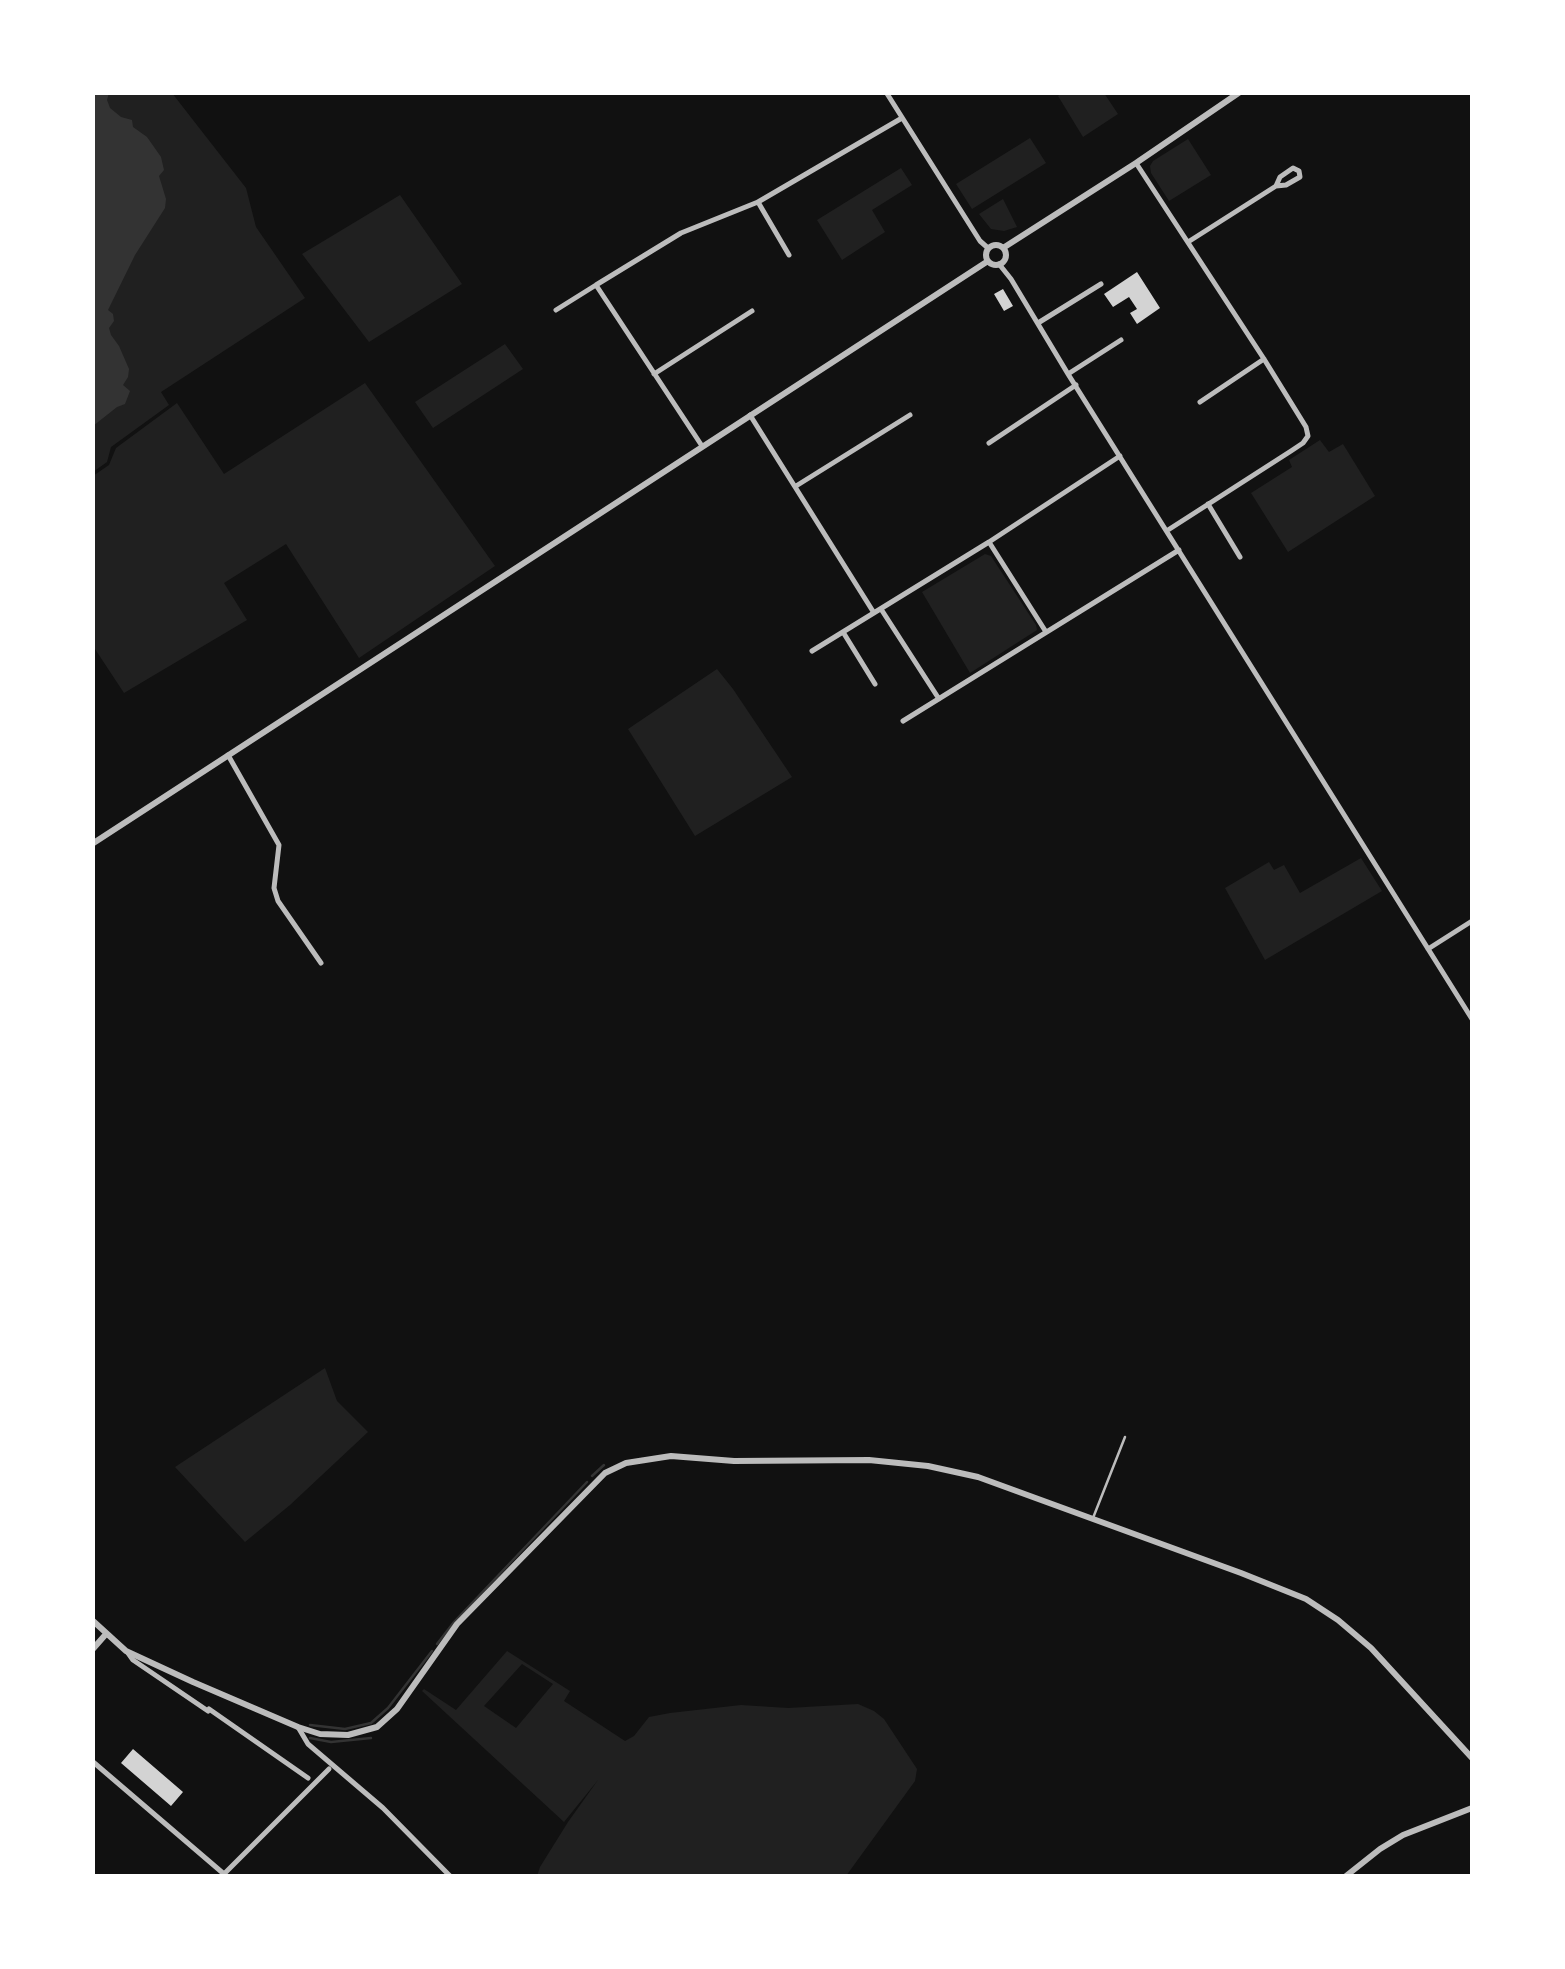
<!DOCTYPE html>
<style>
body{margin:0}
#map{position:relative;width:1565px;height:1969px;overflow:hidden;background:#111;font-family:"Source Sans 3",sans-serif}
canvas{display:block}
.frame{position:absolute;inset:0;border:95px solid #fff;pointer-events:none}
</style>
<div id="map">
<canvas width="1565" height="1969"></canvas>
<div class="frame"></div>
</div>
<script>
const ctx = document.querySelector('canvas').getContext('2d');
ctx.lineJoin = 'round';
function fillPath(path, color) { ctx.fillStyle = color; ctx.fill(path, 'evenodd'); }
const poly = rows => new Path2D(rows.map(r => 'M' + r).join(''));
function stroke(path, color, width, dash) { ctx.strokeStyle = color; ctx.lineWidth = width; ctx.lineCap = dash ? 'butt' : 'round'; ctx.setLineDash(dash || []); ctx.stroke(path); }
fillPath(poly([
 [1064,92,1104,93,1118,114,1083,137,1058,96],
 [93,93,172,93,246,188,256,227,305,298,161,392,169,405,111,447,107,462,93,472],
 [1030,138,1046,163,972,209,956,184],
 [1188,139,1211,175,1169,201,1151,173,1150,166,1153,161],
 [901,168,912,185,872,210,885,232,842,260,817,220],
 [400,195,462,284,369,342,302,254],
 [1003,199,1017,227,1004,231,991,229,979,214],
 [505,344,523,369,433,428,415,402],
 [365,383,495,566,359,658,286,544,224,583,247,620,124,693,93,646,93,476,109,465,116,448,177,403,224,474],
 [1320,440,1329,452,1343,444,1375,496,1288,552,1251,493,1292,467,1289,460],
 [985,554,991,556,1036,625,1037,630,970,673,922,592],
 [717,669,733,689,792,777,695,836,628,729],
 [1361,858,1382,891,1265,960,1225,888,1269,862,1274,870,1284,865,1300,893],
 [325,1368,337,1401,368,1432,290,1505,245,1542,175,1467],
 [507,1651,570,1691,564,1701,625,1741,634,1736,649,1717,670,1713,741,1705,788,1708,858,1704,874,1711,884,1719,917,1769,915,1781,846,1876,554,1876,550,1874,549,1876,537,1876,540,1867,568,1822,598,1780,564,1822,422,1691,424,1689,456,1710],
 [522,1664,553,1684,516,1728,484,1706]
]), '#202020');
fillPath(poly([
 [93,92,109,93,107,100,110,108,121,117,132,120,133,127,147,137,161,157,164,170,159,176,166,199,165,208,135,255,108,310,113,314,114,321,109,328,111,335,119,346,129,369,128,377,123,385,130,391,125,404,117,407,93,426]
]), '#333');
stroke(poly([
 [592,1476,604,1465],
 [437,1644,454,1622,587,1482],
 [310,1725,345,1729,371,1723,388,1708,432,1651],
 [310,1738,331,1742,371,1738]
]), '#333', 2.5);
fillPath(poly([
 [1137,272,1160,308,1137,324,1130,313,1137,309,1129,297,1113,307,1104,294],
 [1003,289,1013,306,1004,311,994,294],
 [133,1749,183,1792,171,1806,121,1763]
]), '#d3d3d3');
stroke(poly([
 [1093,1518,1125,1437]
]), '#bcbcbc', 2.5);
stroke(poly([
 [886,92,980,241,988,248],
 [1136,163,1264,359,1306,427,1308,436,1303,443,1291,451,1168,530],
 [758,202,789,255],
 [1188,242,1276,186,1280,177,1293,168,1299,171,1300,177,1286,185,1276,186],
 [999,264,1011,279,1068,374,1472,1019],
 [556,310,596,285],
 [1038,323,1101,284],
 [654,374,752,311],
 [1068,374,1121,340],
 [1200,402,1264,359],
 [750,415,874,613],
 [989,443,1076,385],
 [702,446,596,285,681,233,758,202,902,118],
 [796,486,910,415],
 [1208,504,1240,557],
 [989,542,1046,632],
 [881,609,939,699],
 [843,632,875,684],
 [812,651,989,542,1120,456],
 [903,721,1179,550],
 [228,755,279,845,274,888,278,901,321,963],
 [1428,949,1472,921],
 [128,1653,133,1660,208,1711],
 [209,1709,308,1778],
 [298,1727,308,1744,383,1808,450,1876],
 [92,1761,224,1874],
 [222,1876,329,1769]
]), '#bcbcbc', 5);
stroke(poly([
 '986 255a10 10 0 1 1 20 0a10 10 0 1 1-20 0Z',
 [1003,248,1136,163,1240,92],
 [92,844,988,261],
 [92,1620,126,1651,193,1682,298,1727,320,1734,348,1735,377,1727,397,1709,457,1624,605,1473,626,1463,671,1456,734,1461,869,1460,928,1466,978,1477,1241,1573,1306,1599,1338,1620,1371,1648,1472,1758],
 [92,1650,106,1634],
 [1346,1876,1380,1849,1403,1835,1472,1808]
]), '#bcbcbc', 6);
</script>
